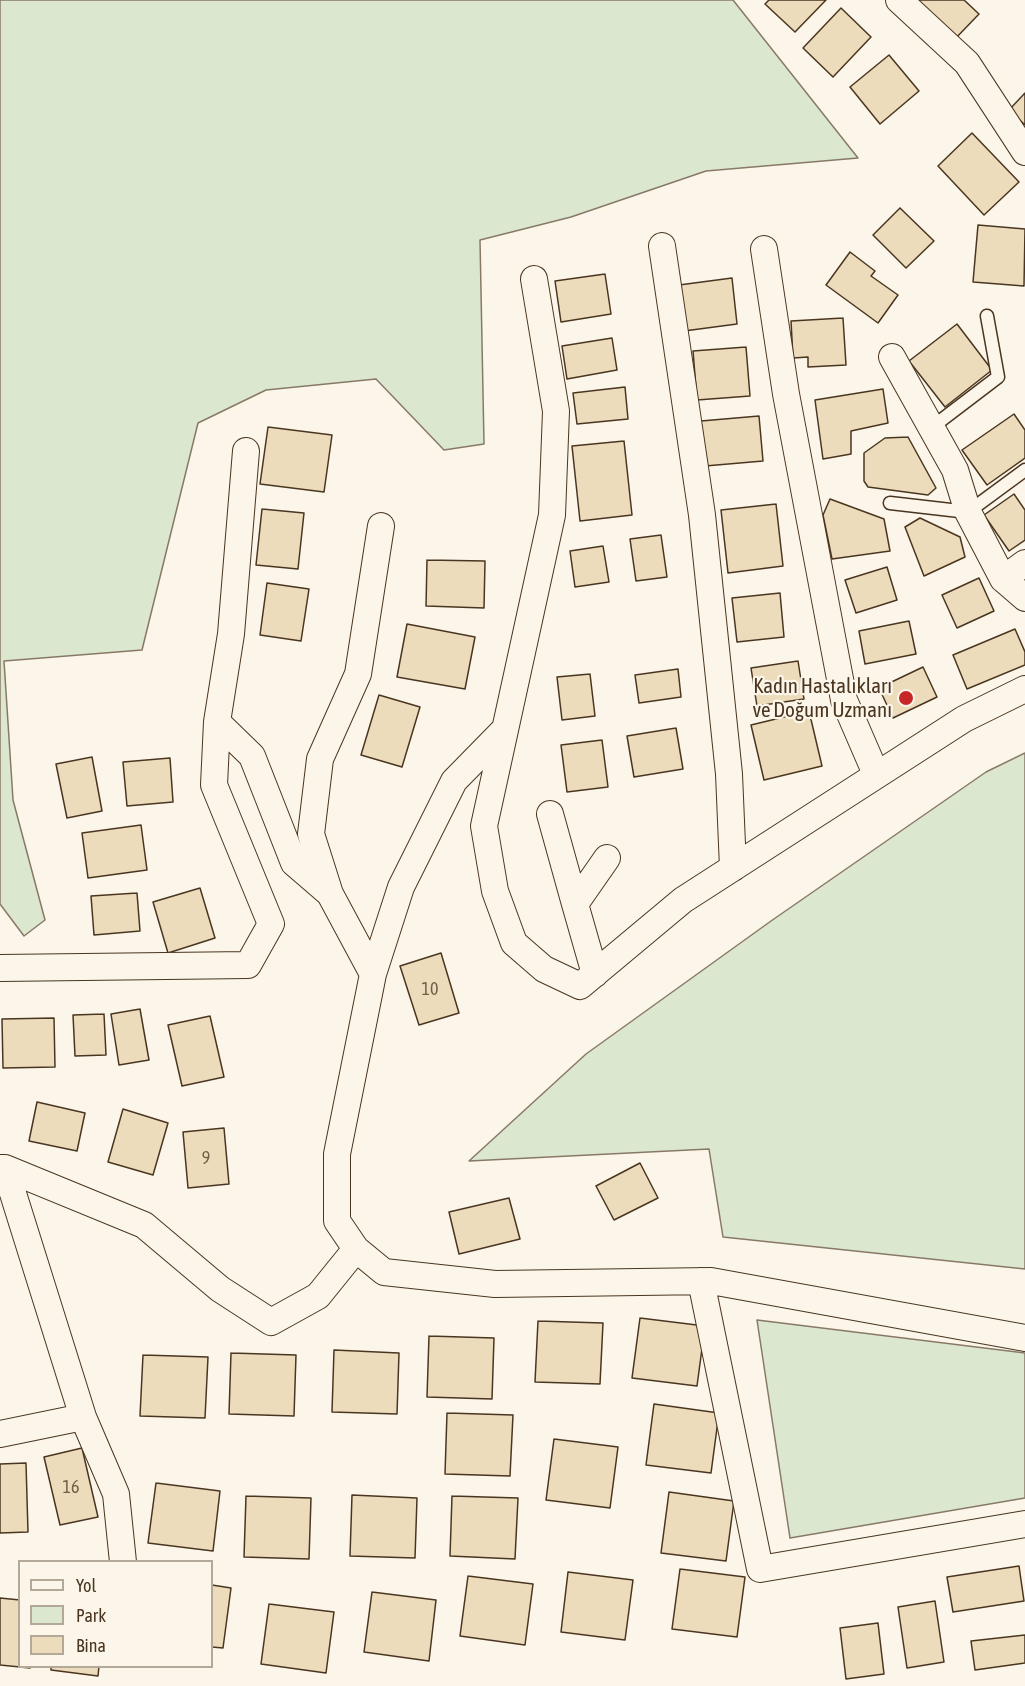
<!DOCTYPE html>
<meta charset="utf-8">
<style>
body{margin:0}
#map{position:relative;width:1025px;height:1686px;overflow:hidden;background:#fbf6e9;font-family:"Asap Condensed",sans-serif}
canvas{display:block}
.legend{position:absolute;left:18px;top:1560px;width:195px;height:108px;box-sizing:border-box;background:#fbf6e9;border:2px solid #b4a999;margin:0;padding:8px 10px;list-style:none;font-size:18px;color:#4a3520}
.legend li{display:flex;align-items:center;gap:12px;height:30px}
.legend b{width:30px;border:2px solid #b4a999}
</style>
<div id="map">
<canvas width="1025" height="1686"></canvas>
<ul class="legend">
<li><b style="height:8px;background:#fbf6e9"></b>Yol</li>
<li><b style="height:16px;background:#dce7d0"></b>Park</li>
<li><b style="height:16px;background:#ecdcbc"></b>Bina</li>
</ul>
</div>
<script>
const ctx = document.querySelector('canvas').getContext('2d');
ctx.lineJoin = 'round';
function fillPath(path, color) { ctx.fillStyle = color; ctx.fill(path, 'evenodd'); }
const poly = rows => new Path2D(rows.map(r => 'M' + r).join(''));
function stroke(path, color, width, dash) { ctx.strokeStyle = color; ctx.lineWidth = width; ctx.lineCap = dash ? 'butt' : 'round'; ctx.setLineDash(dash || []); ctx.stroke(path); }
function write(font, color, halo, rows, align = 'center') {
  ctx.font = font + ' "Asap Condensed",sans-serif'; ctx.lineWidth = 4.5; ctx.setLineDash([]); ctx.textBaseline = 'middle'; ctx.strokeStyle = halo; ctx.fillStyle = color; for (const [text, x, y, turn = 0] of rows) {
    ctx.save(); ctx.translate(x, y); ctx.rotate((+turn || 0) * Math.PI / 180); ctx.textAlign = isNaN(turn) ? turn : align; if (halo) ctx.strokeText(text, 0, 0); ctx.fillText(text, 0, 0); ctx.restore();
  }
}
const green = poly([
 [0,0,733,0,858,158,706,171,571,217,480,240,484,444,444,450,376,379,266,390,198,423,142,650,4,661,13,800,45,920,24,936,0,904,0,0],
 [1025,753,1025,1269,723,1237,709,1149,469,1161,586,1054,771,921,986,772,1025,753],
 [757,1320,1025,1353,1025,1498,790,1538,757,1320]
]);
fillPath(green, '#dce7d0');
stroke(green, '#887966', 1.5);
const building = poly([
 [769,0,826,0,795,32,765,4,769,0],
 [913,0,964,0,979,14,954,40,913,0],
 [841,8,871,37,833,77,803,48,841,8],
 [889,55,919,91,880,124,850,87,889,55],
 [1025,93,1025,125,1009,110,1025,93],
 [972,133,1019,182,984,215,938,166,972,133],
 [900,208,934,241,906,268,873,235,900,208],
 [978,225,1025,229,1024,286,973,282,978,225],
 [850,252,875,271,871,276,898,295,878,323,826,285,850,252],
 [605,274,611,314,561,322,555,281,605,274],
 [732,278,737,324,684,331,679,285,732,278],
 [843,318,846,365,808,367,808,357,793,358,791,321,843,318],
 [957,324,992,370,945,407,909,361,957,324],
 [612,338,617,370,567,379,562,346,612,338],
 [746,347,750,396,697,400,693,351,746,347],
 [625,387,628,419,577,424,573,393,625,387],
 [883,389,888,423,851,431,851,454,823,459,815,400,883,389],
 [1014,414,1025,430,1025,458,987,485,962,450,1014,414],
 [759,416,763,461,705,466,701,421,759,416],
 [268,427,332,435,324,492,260,484,268,427],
 [908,437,936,488,928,495,868,487,864,481,864,453,885,438,908,437],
 [624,441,632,515,580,521,572,446,624,441],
 [1014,494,1025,510,1025,540,1009,551,984,515,1014,494],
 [830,499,884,519,890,551,832,559,823,515,830,499],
 [776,504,783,566,728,573,721,510,776,504],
 [262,509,304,513,298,569,256,565,262,509],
 [920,518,960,537,965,557,924,576,905,527,920,518],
 [661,535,667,577,636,581,630,539,661,535],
 [603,546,609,582,575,587,570,551,603,546],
 [427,560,485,561,484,608,426,606,427,560],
 [887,567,897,600,856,613,845,580,887,567],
 [979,578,994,611,957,628,942,595,979,578],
 [267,583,309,589,301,641,260,635,267,583],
 [780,593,784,637,737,642,732,598,780,593],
 [909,621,916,654,865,664,859,631,909,621],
 [407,624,475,637,465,689,397,677,407,624],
 [1015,629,1025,652,1025,665,967,689,953,655,1015,629],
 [798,661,804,699,757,706,751,668,798,661],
 [923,667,937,697,893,718,879,688,923,667],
 [678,669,681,697,639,703,635,675,678,669],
 [590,674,595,716,562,720,557,677,590,674],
 [379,695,420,707,402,767,361,755,379,695],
 [809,711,822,766,764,780,751,725,809,711],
 [676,728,683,769,634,777,627,736,676,728],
 [602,740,608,787,567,792,561,745,602,740],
 [92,757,102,811,67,818,56,764,92,757],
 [170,758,173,802,127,806,123,762,170,758],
 [141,825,147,870,88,878,82,833,141,825],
 [200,888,215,938,168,953,153,902,200,888],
 [137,893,140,931,94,935,91,896,137,893],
 [441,953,459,1013,419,1025,400,966,441,953],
 [140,1009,149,1060,119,1065,111,1014,140,1009],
 [104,1014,106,1055,75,1056,73,1015,104,1014],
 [210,1016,224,1077,182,1086,168,1025,210,1016],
 [54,1018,55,1067,3,1068,2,1019,54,1018],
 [37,1102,85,1113,77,1151,29,1141,37,1102],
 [123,1109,168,1123,153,1175,108,1162,123,1109],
 [224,1128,229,1184,188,1188,183,1132,224,1128],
 [640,1163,658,1198,614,1220,596,1186,640,1163],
 [509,1198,520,1239,459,1254,449,1212,509,1198],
 [640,1318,705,1326,697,1386,632,1378,640,1318],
 [538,1321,603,1323,600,1384,535,1382,538,1321],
 [429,1336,494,1338,492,1399,427,1397,429,1336],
 [334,1350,399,1353,397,1414,332,1412,334,1350],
 [231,1353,296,1355,294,1416,229,1414,231,1353],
 [143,1355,208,1357,205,1418,140,1416,143,1355],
 [654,1404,719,1413,711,1473,646,1465,654,1404],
 [447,1413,513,1415,510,1476,445,1474,447,1413],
 [554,1439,618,1447,610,1508,546,1500,554,1439],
 [82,1448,98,1517,60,1525,44,1457,82,1448],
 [26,1463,28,1532,0,1533,0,1464,26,1463],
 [156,1483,220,1491,213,1551,148,1543,156,1483],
 [669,1492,734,1501,726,1561,661,1553,669,1492],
 [352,1495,417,1498,415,1558,350,1556,352,1495],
 [246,1496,311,1498,309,1559,244,1557,246,1496],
 [452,1496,518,1498,515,1559,450,1556,452,1496],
 [1019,1566,1024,1601,953,1612,947,1577,1019,1566],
 [680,1569,745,1577,737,1637,672,1629,680,1569],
 [568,1572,633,1580,625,1640,561,1632,568,1572],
 [468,1576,533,1584,525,1645,460,1636,468,1576],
 [212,1585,231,1588,223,1648,212,1647,212,1585],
 [372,1592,436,1600,429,1661,364,1652,372,1592],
 [0,1598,20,1600,20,1666,30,1668,0,1665,0,1598],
 [935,1601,944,1662,907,1668,898,1607,935,1601],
 [269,1604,334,1612,326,1673,261,1664,269,1604],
 [878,1623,884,1674,846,1679,840,1628,878,1623],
 [1025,1635,1025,1663,975,1670,971,1641,1025,1635],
 [51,1666,99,1666,98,1676,51,1670,51,1666]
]);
fillPath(building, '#ecdcbc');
stroke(building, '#4a3520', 1.5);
const lane = poly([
 [931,428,998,377,987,316],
 [890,503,968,512,1025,470]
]);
const street = poly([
 [899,0,967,63,1025,152],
 [662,246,702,515,729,774,733,868],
 [764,249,786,394,844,700,876,774],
 [534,279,556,411,552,515,484,826,495,891,514,943,544,969,580,986,683,900,964,719,1025,689],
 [892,357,955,470,968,512,1003,579,1025,598],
 [246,451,231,634,217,722,252,756,294,863,330,894],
 [1003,579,1025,563],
 [505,729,454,781,401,887,373,974,337,1154,337,1221,356,1249,384,1272,495,1284,711,1281,1025,1338],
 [550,814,575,904],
 [0,968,248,965,271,924,214,785,217,722],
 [373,974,330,894,311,834,320,759,358,674,381,526],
 [595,974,575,904,607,858],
 [0,1168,5,1168,144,1225,220,1289,271,1322,318,1296,356,1249],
 [701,1281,760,1569,1025,1524],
 [83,1417,116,1494,123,1562],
 [0,1434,83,1417,5,1168]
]);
stroke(lane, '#4a3520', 15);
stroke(street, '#4a3520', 28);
stroke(lane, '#fbf6e9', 12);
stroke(street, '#fbf6e9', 26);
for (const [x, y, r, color] of [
 [906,698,8,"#c62828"]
]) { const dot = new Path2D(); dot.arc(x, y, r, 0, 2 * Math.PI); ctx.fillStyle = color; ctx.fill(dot); stroke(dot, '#fbf6e9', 2); }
write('18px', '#725f47', null, [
 ["10",430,989],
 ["9",206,1158],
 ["16",71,1487]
]);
write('21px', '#4a3520', '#fbf6e9', [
 ["Kadın Hastalıkları",892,686],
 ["ve Doğum Uzmanı",892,710]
], 'right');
</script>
